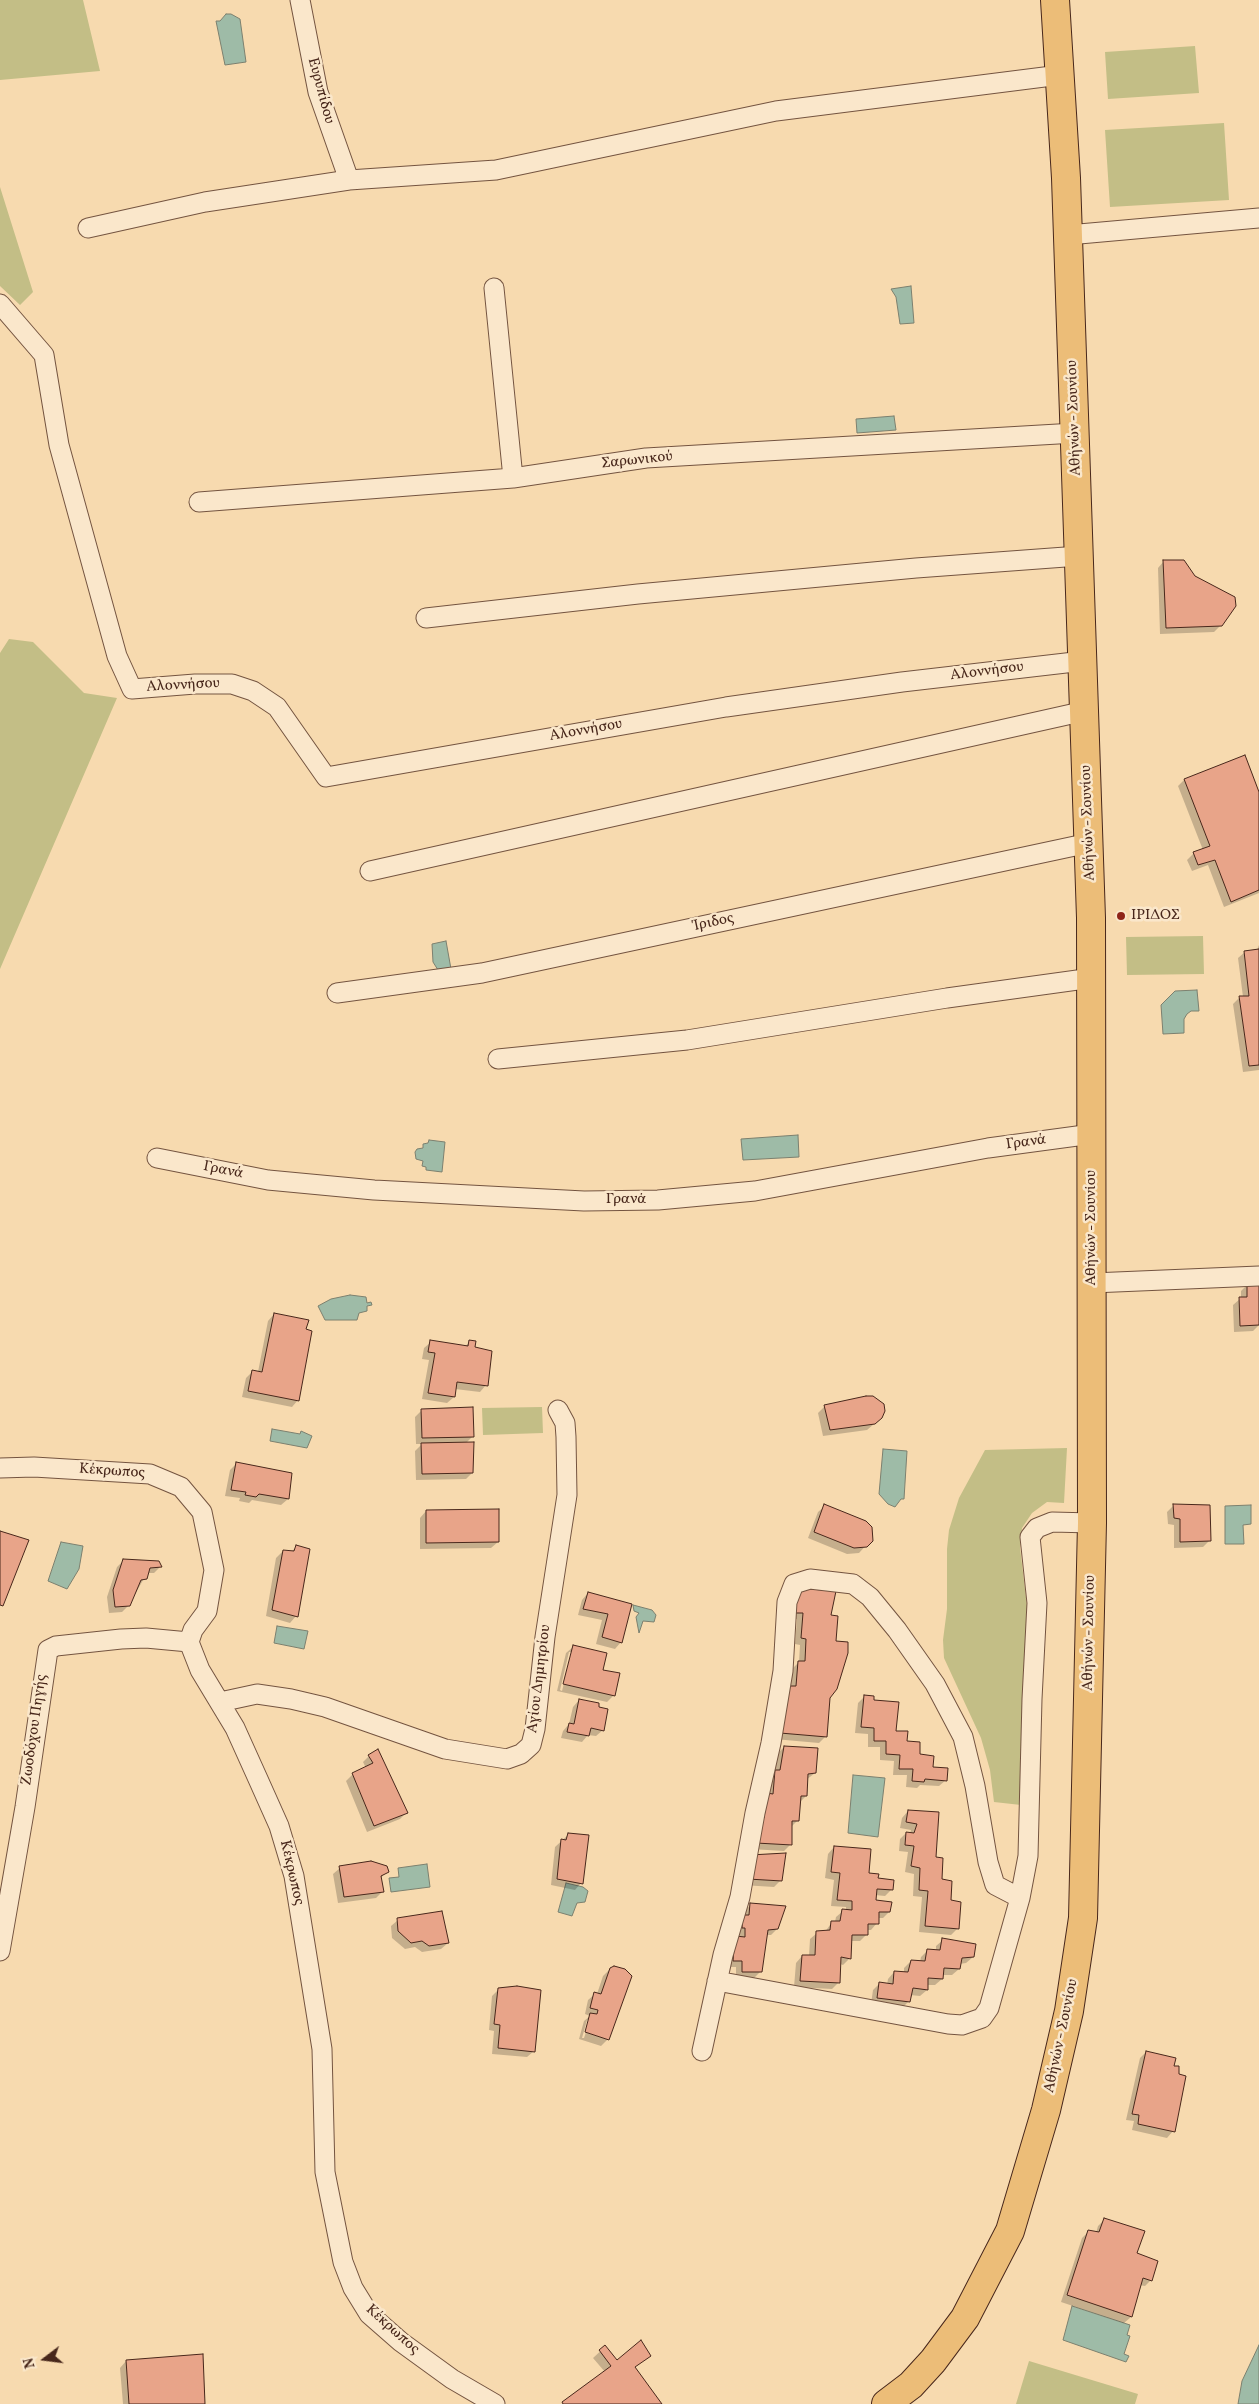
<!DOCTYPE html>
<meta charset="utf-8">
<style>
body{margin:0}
#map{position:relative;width:1259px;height:2404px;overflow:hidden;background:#f7daaf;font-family:Vollkorn,serif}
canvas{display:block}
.north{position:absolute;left:20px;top:2334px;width:50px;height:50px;-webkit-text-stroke:4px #fae7cb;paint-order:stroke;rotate:255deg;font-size:14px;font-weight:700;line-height:20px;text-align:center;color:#48271b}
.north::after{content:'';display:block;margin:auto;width:18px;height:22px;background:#48271b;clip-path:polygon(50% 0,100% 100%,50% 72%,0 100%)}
</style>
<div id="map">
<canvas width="1259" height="2404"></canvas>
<div class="north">N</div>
</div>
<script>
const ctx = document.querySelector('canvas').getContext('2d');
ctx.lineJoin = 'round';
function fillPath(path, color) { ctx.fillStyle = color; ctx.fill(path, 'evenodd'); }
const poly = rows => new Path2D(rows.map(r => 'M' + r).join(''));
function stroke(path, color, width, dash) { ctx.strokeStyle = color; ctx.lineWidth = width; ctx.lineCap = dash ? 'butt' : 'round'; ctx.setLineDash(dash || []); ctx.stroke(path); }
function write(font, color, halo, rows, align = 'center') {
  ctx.font = font + ' Vollkorn,serif'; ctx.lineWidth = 5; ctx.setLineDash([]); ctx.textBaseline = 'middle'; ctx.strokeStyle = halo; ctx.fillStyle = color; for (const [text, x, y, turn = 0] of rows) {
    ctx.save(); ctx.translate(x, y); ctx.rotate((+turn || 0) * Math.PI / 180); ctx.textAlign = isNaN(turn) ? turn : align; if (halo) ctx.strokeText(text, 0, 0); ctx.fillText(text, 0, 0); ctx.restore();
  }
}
fillPath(poly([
 [0,0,83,0,100,71,0,80],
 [1195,46,1199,93,1108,99,1105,52],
 [1224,123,1229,200,1110,207,1105,130],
 [0,187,33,292,20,305,0,286],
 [9,639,33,642,84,693,117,698,0,969,0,653],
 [1203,936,1204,974,1127,975,1126,937],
 [542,1407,543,1433,483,1435,482,1408],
 [1067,1448,1064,1503,1047,1502,1032,1513,1022,1528,1020,1548,1028,1614,1021,1805,994,1802,990,1770,981,1738,944,1658,943,1640,947,1609,947,1549,949,1530,959,1498,985,1450],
 [1029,2361,1138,2394,1135,2404,1016,2404]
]), '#c3be86');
const water = poly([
 [226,14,231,14,240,19,246,62,225,65,216,21,220,21,226,14],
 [911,286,914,323,900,324,896,297,891,289,911,286],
 [894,416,896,430,857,433,856,419,894,416],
 [446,941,451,969,438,970,433,962,432,944,446,941],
 [1197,990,1199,1011,1191,1011,1187,1014,1184,1019,1184,1033,1163,1034,1161,1005,1175,991,1197,990],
 [798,1135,799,1157,743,1160,741,1139,798,1135],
 [429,1140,445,1142,442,1172,426,1170,426,1167,422,1166,423,1161,416,1159,415,1152,417,1149,423,1148,423,1144,428,1143,429,1140],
 [350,1295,366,1297,367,1303,371,1302,372,1305,367,1306,367,1311,359,1313,357,1320,325,1320,318,1306,331,1299,350,1295],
 [272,1429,300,1434,301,1431,312,1436,307,1448,270,1441,272,1429],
 [883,1449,907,1451,904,1499,901,1499,895,1507,888,1504,879,1494,883,1449],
 [1251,1505,1251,1524,1243,1525,1244,1544,1225,1544,1225,1506,1251,1505],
 [61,1542,83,1546,79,1569,67,1589,48,1581,61,1542],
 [633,1605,652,1610,656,1615,654,1622,643,1621,639,1633,636,1617,639,1613,634,1611,633,1605],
 [277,1626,308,1631,304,1649,274,1643,277,1626],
 [853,1775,885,1778,878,1837,848,1833,853,1775],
 [427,1864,430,1887,391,1892,389,1878,399,1877,398,1868,427,1864],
 [566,1883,583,1887,588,1891,585,1902,577,1903,572,1916,558,1912,566,1883],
 [1072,2306,1130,2325,1127,2335,1130,2336,1124,2354,1129,2356,1126,2362,1063,2340,1072,2306],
 [1259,2345,1259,2404,1238,2404,1242,2381,1259,2345]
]);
fillPath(water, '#9ebba7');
stroke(water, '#7c806f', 1);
fillPath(poly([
 [1164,561,1221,625,1214,632,1160,634,1158,568],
 [1184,780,1259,795,1259,893,1224,907,1208,865,1192,871,1187,860,1194,853,1203,850,1178,786],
 [1259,945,1259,1070,1243,1072,1233,1004,1239,998,1243,997,1238,958,1245,952,1257,950],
 [1247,1285,1259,1325,1253,1331,1234,1332,1233,1305,1241,1298,1241,1291],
 [274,1314,304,1330,298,1400,292,1407,242,1397,246,1378,253,1371,258,1372,268,1321],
 [431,1342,464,1347,470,1342,486,1385,480,1392,455,1389,454,1397,447,1403,422,1399,429,1360,422,1359,424,1348],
 [825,1406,881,1418,867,1430,823,1436,818,1413],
 [422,1410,473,1436,465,1444,472,1473,466,1479,416,1480,415,1451,422,1444,416,1444,415,1417],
 [237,1463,288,1499,281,1505,252,1500,249,1503,239,1501,240,1498,225,1496,230,1470],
 [1174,1505,1209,1541,1203,1547,1174,1548,1174,1525,1168,1524,1167,1512],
 [825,1506,871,1540,859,1553,847,1554,808,1538,818,1512],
 [426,1511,498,1542,491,1548,420,1549,420,1518],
 [296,1547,296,1616,290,1623,266,1616,276,1558,283,1551,291,1552],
 [124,1560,160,1567,154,1573,147,1573,129,1605,122,1612,109,1613,107,1597,117,1567],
 [588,1593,630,1605,621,1642,615,1649,596,1644,602,1620,578,1615,582,1600],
 [791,1596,830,1616,826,1736,819,1743,774,1739,791,1687,792,1669,799,1662,800,1645,795,1644,797,1619,789,1619],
 [573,1647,602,1671,614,1695,607,1702,557,1691,566,1653],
 [569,1652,572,1652,562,1691,560,1690],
 [864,1697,873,1702,895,1732,946,1780,939,1786,920,1785,917,1788,906,1787,907,1775,893,1775,894,1761,880,1760,880,1747,868,1747,868,1734,855,1733,858,1703],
 [579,1700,603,1730,596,1736,588,1735,582,1742,561,1738,563,1731,569,1724,573,1707],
 [784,1747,815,1773,806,1780,806,1796,800,1802,798,1820,791,1827,790,1845,784,1851,750,1849,769,1778,775,1771,778,1753],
 [369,1756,406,1813,400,1819,367,1832,346,1781,353,1774,366,1768,363,1762],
 [908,1811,938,1813,935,1858,958,1928,951,1935,919,1932,922,1897,913,1896,914,1874,905,1872,908,1852,899,1851,900,1839,906,1833,910,1834,911,1830,900,1828,902,1818],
 [569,1834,581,1883,575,1890,551,1885,555,1847],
 [834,1847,868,1874,892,1889,885,1896,875,1895,875,1901,889,1912,883,1918,878,1918,877,1923,871,1930,867,1930,867,1934,860,1941,851,1941,850,1958,843,1965,840,1964,838,1983,832,1989,794,1987,796,1963,802,1956,809,1956,810,1939,817,1933,825,1932,832,1922,835,1922,836,1917,843,1911,846,1911,846,1907,831,1906,834,1880,825,1878,828,1854],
 [744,1862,781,1880,774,1887,742,1885],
 [340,1868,387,1871,380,1879,382,1892,376,1898,338,1903,333,1874],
 [751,1905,777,1929,771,1935,766,1935,761,1971,754,1978,736,1978,736,1967,728,1967,739,1938,739,1934,736,1934,744,1911],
 [398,1920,448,1943,441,1949,422,1952,415,1947,405,1949,392,1938,391,1926],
 [943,1940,973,1957,966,1963,959,1964,959,1969,952,1975,942,1975,942,1979,935,1985,927,1985,927,1990,920,1996,910,1995,909,2001,902,2008,871,2004,873,1990,879,1984,887,1985,888,1979,894,1972,904,1973,904,1968,911,1961,920,1962,921,1957,928,1950,936,1951,936,1946],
 [610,1969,608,2039,601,2046,579,2039,584,2021,590,2016,585,2014,588,2000,595,1994,597,1994,603,1976],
 [587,2020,590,2020,584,2038,582,2038],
 [498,1990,534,2051,527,2057,492,2054,494,2031,489,2030,492,1996],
 [1146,2052,1173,2067,1173,2131,1167,2138,1132,2130,1134,2121,1126,2120,1140,2058],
 [1105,2219,1136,2253,1151,2280,1145,2286,1139,2285,1131,2317,1124,2323,1061,2302,1082,2238,1089,2231,1096,2233,1098,2226],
 [605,2347,616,2362,650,2355,634,2368,660,2404,562,2404,605,2372,593,2358],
 [126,2361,204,2404,123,2404,120,2368]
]), '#0003');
const building = poly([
 [1163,560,1184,560,1195,576,1235,597,1236,606,1222,626,1166,628,1163,560],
 [1245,755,1259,792,1259,890,1231,902,1215,860,1198,865,1193,852,1210,846,1184,779,1245,755],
 [1259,949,1259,1065,1249,1066,1239,996,1249,996,1244,951,1259,949],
 [1247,1283,1259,1284,1259,1325,1240,1326,1239,1297,1247,1297,1247,1283],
 [274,1313,309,1320,306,1329,312,1331,299,1401,248,1391,252,1370,262,1372,274,1313],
 [430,1340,468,1346,469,1340,476,1341,475,1347,492,1351,488,1386,457,1382,455,1397,428,1393,435,1353,428,1352,430,1340],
 [866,1396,873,1396,884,1404,885,1411,882,1418,875,1424,830,1430,824,1405,866,1396],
 [473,1407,474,1437,422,1438,421,1409,473,1407],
 [474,1442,473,1473,422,1474,421,1443,474,1442],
 [236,1462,292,1473,289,1499,259,1494,256,1497,245,1495,246,1492,231,1490,236,1462],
 [824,1504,866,1521,872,1527,873,1541,867,1547,854,1548,814,1532,824,1504],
 [1173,1504,1210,1505,1211,1541,1180,1542,1180,1519,1174,1518,1173,1504],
 [499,1509,499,1542,426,1543,426,1510,499,1509],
 [0,1531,29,1540,3,1606,0,1605,0,1531],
 [296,1545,310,1549,298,1617,272,1610,283,1550,294,1551,296,1545],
 [123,1559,159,1561,162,1567,150,1568,147,1579,141,1580,130,1606,115,1607,113,1590,123,1559],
 [797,1588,836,1591,831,1615,838,1616,836,1641,848,1642,848,1653,837,1689,830,1698,827,1737,780,1733,781,1710,786,1710,789,1686,796,1686,798,1661,805,1661,806,1639,801,1638,803,1613,795,1613,797,1588],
 [588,1592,632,1604,622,1643,602,1637,608,1614,583,1609,588,1592],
 [573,1645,607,1653,603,1670,620,1673,615,1696,563,1684,573,1645],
 [864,1695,874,1696,874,1700,899,1702,896,1731,908,1731,907,1741,920,1742,920,1754,934,1756,933,1767,948,1768,947,1781,925,1779,924,1782,912,1781,913,1769,899,1769,900,1755,886,1754,886,1741,874,1741,874,1728,861,1727,864,1695],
 [579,1699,599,1703,599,1707,608,1709,604,1731,591,1728,589,1736,567,1732,569,1723,574,1724,579,1699],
 [784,1746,818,1748,816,1773,808,1774,807,1796,801,1796,799,1821,792,1821,792,1845,756,1843,758,1818,764,1818,767,1793,773,1794,775,1770,780,1770,784,1746],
 [378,1749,408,1813,374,1826,352,1773,373,1763,368,1755,378,1749],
 [908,1810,939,1812,936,1857,943,1858,942,1879,952,1881,951,1900,961,1902,959,1929,925,1926,928,1891,919,1890,920,1868,911,1866,914,1846,905,1845,906,1832,914,1833,917,1824,906,1822,908,1810],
 [568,1833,589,1835,583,1884,557,1879,561,1839,566,1840,568,1833],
 [834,1846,871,1849,869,1873,879,1874,878,1878,894,1880,893,1890,877,1889,876,1900,892,1902,890,1912,879,1912,879,1924,868,1924,868,1935,852,1935,851,1959,841,1957,840,1983,800,1981,802,1955,815,1955,816,1931,830,1930,831,1921,840,1921,842,1909,852,1910,852,1901,837,1900,840,1873,831,1872,834,1846],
 [786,1853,782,1881,748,1879,750,1855,786,1853],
 [371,1861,387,1866,389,1872,381,1876,384,1892,344,1897,339,1866,371,1861],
 [750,1903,786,1906,778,1929,768,1930,762,1972,742,1972,742,1961,733,1961,735,1936,745,1937,745,1928,742,1928,743,1915,749,1915,750,1903],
 [442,1911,449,1943,429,1946,422,1941,411,1943,398,1931,397,1918,442,1911],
 [942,1938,976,1944,974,1957,962,1958,960,1969,944,1968,943,1979,928,1978,928,1990,913,1988,910,2002,877,1998,879,1982,893,1984,894,1971,908,1972,911,1960,925,1961,927,1949,940,1950,942,1938],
 [614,1966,625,1969,632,1976,609,2040,585,2032,590,2013,597,2014,598,2010,590,2008,594,1992,601,1994,610,1968,614,1966],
 [517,1986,541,1990,535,2052,498,2048,500,2025,494,2024,498,1988,517,1986],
 [1146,2051,1176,2058,1174,2066,1179,2066,1179,2074,1186,2076,1175,2132,1138,2124,1139,2115,1132,2114,1146,2051],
 [1104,2218,1145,2231,1137,2253,1158,2261,1152,2281,1143,2278,1132,2317,1067,2295,1088,2230,1099,2232,1104,2218],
 [641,2340,651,2356,635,2367,662,2404,563,2404,562,2402,611,2366,599,2350,605,2345,617,2360,641,2340],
 [203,2354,205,2404,129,2404,126,2360,203,2354]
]);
fillPath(building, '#e8a489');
stroke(building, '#48271b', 1);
const minor = poly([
 [300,0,318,92,349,180],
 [88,228,205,202,349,180,496,170,776,111,1060,75],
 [1068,235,1259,218],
 [494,288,513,478],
 [0,304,44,355,59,445,117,656,132,689,195,684,232,684,253,691,277,707,326,777,726,707,902,682,1083,661],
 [199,502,513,478,646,458,1075,433],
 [426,618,638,594,916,568,1079,556],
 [370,871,1085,711],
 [337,993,482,973,1089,843],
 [498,1059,687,1040,947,998,1092,978],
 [157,1158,268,1180,374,1190,584,1201,658,1200,755,1191,988,1148,1092,1134],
 [1092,1283,1259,1276],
 [0,1468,34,1467,150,1474,181,1487,202,1512,214,1570,207,1611,193,1630,189,1642,200,1670,235,1728,258,1779,279,1826,294,1876,322,2049,325,2172,343,2262,353,2288,369,2314,401,2342,452,2379,495,2404],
 [220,1702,257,1694,291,1699,325,1707,445,1749,507,1759,521,1754,531,1745,535,1729,545,1637,567,1495,566,1437,565,1423,558,1410],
 [0,1951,25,1807,48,1650,56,1646,121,1639,146,1638,189,1642],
 [717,1981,948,2024,962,2025,982,2018,989,2008,1020,1898,1028,1856,1032,1699,1037,1603,1030,1537,1037,1528,1052,1522,1092,1523],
 [702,2051,723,1955,740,1897,755,1813,771,1743,783,1671,787,1602,794,1584,810,1579,853,1584,870,1597,897,1630,935,1684,963,1737,975,1786,988,1862,995,1885,1020,1898]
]);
const primary = poly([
 [886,2404,911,2385,933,2361,965,2318,1010,2231,1046,2110,1069,2011,1083,1918,1092,1523,1091,918,1066,178,1055,0]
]);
stroke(minor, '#745440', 21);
stroke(primary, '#48271b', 30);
stroke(minor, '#fae7cb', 19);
stroke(primary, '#ecbd78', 28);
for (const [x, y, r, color] of [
 [1121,916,5,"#8f2418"]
]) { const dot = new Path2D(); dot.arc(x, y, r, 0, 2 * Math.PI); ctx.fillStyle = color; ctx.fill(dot); stroke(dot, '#fae7cb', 2); }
write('15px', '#48271b', '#fae7cb', [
 ["Ευρυπίδου",320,91,75],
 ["Αθήνών - Σουνίου",1075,418,-92],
 ["Σαρωνικού",637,461,-6],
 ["Αλοννήσου",987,672,-7],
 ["Αλοννήσου",183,686,-3],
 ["Αλοννήσου",586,731,-10],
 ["Αθήνών - Σουνίου",1089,823,-92],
 ["Ίριδος",714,923,-12],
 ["Γρανά",1026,1143,-8],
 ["Γρανά",223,1171,11],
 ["Γρανά",626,1200],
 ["Αθήνών - Σουνίου",1092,1228,-90],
 ["Κέκρωπος",112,1472,4],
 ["Αθήνών - Σουνίου",1090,1633,-89],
 ["Αγίου Δημητρίου",540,1679,-83],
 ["Ζωοδόχου Πηγής",35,1730,-82],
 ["Κέκρωπος",291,1873,77],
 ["Αθήνών - Σουνίου",1062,2036,-78],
 ["Κέκρωπος",392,2330,42]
]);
write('15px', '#48271b', '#fae7cb', [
 ["ΙΡΙΔΟΣ",1131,916]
], 'left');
</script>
